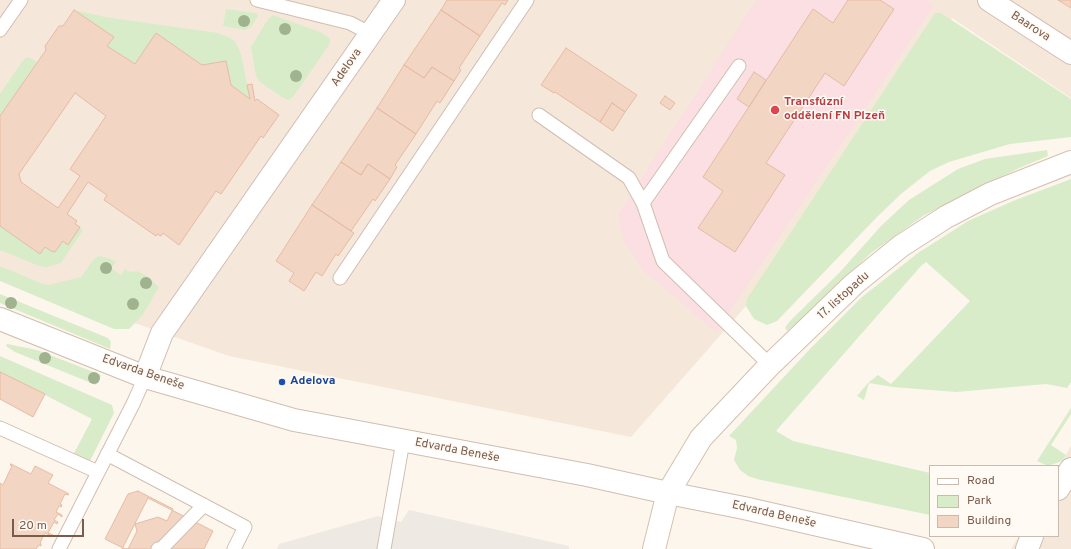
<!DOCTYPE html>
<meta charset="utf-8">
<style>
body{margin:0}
#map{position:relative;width:1071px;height:549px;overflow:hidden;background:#fdf6ec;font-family:Overpass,sans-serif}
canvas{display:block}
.legend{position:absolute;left:929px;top:465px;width:130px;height:72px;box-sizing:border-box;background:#fffaf3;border:1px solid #cabbb1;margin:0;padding:5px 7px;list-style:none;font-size:12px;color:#7a5c4d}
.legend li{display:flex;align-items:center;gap:8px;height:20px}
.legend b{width:20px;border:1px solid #cabbb1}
.scale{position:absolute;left:12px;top:519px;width:72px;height:18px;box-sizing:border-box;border:2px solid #7a5c4d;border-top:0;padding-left:5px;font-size:12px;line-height:14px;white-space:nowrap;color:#7a5c4d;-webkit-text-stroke:3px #fffaf3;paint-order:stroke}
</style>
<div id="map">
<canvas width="1071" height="549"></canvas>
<ul class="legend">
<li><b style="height:5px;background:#fff"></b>Road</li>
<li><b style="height:11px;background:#d8ecc9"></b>Park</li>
<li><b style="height:11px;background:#f3d5c3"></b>Building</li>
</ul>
<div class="scale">20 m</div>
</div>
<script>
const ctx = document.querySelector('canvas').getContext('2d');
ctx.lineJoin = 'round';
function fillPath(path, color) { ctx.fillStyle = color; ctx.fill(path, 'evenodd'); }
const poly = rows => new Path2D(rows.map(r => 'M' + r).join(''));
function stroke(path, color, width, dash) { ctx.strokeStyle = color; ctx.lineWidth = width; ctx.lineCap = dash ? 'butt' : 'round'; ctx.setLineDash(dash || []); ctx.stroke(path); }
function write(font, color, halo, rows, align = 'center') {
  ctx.font = font + ' Overpass,sans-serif'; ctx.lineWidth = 3; ctx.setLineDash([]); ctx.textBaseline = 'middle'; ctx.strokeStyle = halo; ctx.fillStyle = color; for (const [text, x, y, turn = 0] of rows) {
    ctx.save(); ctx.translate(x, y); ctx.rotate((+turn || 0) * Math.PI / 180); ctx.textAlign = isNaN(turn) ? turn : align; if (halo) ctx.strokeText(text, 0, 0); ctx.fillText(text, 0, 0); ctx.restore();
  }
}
fillPath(poly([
 [0,0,1071,0,1071,98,952,18,746,306,631,437,229,356,0,276],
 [1071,446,1071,549,1011,549,1019,536,1058,536,1058,469]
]), '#f5e8da');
fillPath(poly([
 [409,510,569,546,569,549,277,549,279,544,378,516,401,522]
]), '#efe9e4');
fillPath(poly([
 [756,0,926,0,934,5,716,332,645,272,624,242,618,215]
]), '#fbdfe3');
fillPath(poly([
 [226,9,256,13,258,16,251,27,245,30,223,26],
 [74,10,105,17,218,33,228,37,235,41,241,54,250,99,231,85,226,61,202,65,135,64,107,46,113,37],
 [935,13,941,13,1071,99,1071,137,1010,144,949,162,930,171,901,194,877,217,777,321,767,325,754,319,746,306,747,299],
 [273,15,320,32,327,36,330,39,329,45,293,97,288,100,282,97,260,82,256,76,251,47,268,19],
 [29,57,37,62,0,116,0,94,24,59],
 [1047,150,1048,156,1017,169,923,216,871,253,796,324,787,331,785,328,789,322,840,272,881,226,909,200,958,169,985,159],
 [1071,179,1071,382,1067,388,1046,384,956,392,893,387,869,383,864,400,857,396,868,383,878,375,891,384,970,301,926,262,921,266,776,431,793,441,930,473,930,515,757,479,748,476,740,470,734,460,737,448,736,440,729,436,809,350,862,297,918,253,968,221,1013,201],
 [0,226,40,254,45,247,51,251,55,252,63,241,68,245,80,227,83,230,61,263,47,267,39,266,0,250],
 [99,256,109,258,116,262,111,268,121,275,125,269,130,272,137,271,147,276,159,287,142,316,129,329,114,329,0,281,0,266,43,284,49,285,81,277,94,259],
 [0,294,108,338,111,342,110,349,0,303],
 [7,344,37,350,101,375,96,385,15,352,6,346],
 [0,356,112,405,114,413,90,461,86,463,72,457,92,419,0,372],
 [1071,408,1071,414,1051,445,1066,455,1062,461,1048,466,1037,461]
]), '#d8ecc9');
const building = poly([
 [447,0,508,0,505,5,502,3,480,36,441,10,447,0],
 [848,0,880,0,894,9,844,86,825,73,766,163,785,175,735,252,698,228,723,191,703,177,813,9,833,23,848,0],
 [1058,0,1071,0,1071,8,1058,0],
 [74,10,114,37,107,46,135,64,156,33,202,65,226,61,231,85,250,99,247,85,252,84,255,101,257,99,279,115,263,138,261,136,221,194,216,191,179,245,163,233,161,236,157,234,156,236,104,200,107,195,88,182,67,214,77,221,75,224,80,227,68,245,63,241,55,252,51,251,45,247,40,254,0,226,0,116,46,50,45,46,59,26,63,26,74,10],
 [75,93,106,116,70,169,80,176,58,208,21,182,19,174,75,93],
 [441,10,480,36,459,68,461,70,454,81,432,67,424,78,404,65,441,10],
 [566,48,637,95,625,112,612,103,600,122,555,92,554,93,541,85,566,48],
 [404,65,424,78,432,67,454,81,440,103,437,101,416,134,377,108,404,65],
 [754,72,766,80,749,107,737,99,754,72],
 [665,96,675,103,670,110,660,103,665,96],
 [612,103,625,112,613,131,600,122,612,103],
 [377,108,416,134,395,165,397,167,390,179,368,164,361,175,341,162,377,108],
 [341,162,361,175,368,164,390,179,375,201,373,199,351,231,312,205,341,162],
 [312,205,354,233,338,256,336,254,322,276,316,272,304,291,289,281,294,273,276,261,312,205],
 [0,372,45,394,33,417,0,399,0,372],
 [11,464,31,474,35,466,53,475,48,483,69,494,68,495,65,494,60,504,62,505,61,507,59,506,56,512,62,515,62,517,58,514,54,520,58,522,57,524,54,522,48,533,53,535,52,536,45,533,40,543,41,544,41,546,39,545,36,549,0,549,0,483,3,485,12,466,10,465,11,464],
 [138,491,173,509,167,521,158,517,135,524,137,531,128,549,125,549,105,539,128,494,138,491],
 [148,498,213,531,204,549,122,549,148,498]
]);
fillPath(building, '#f3d5c3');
stroke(building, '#e6bba3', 1);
const service = poly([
 [257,0,350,23,371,34],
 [0,30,21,0],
 [739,66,643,203,663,261,770,365],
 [539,115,629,178,643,203],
 [340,278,527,0],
 [0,428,98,472],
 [107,454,245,527,234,549],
 [59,549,133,404,145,377],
 [158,549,162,548,204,505],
 [384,549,403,441]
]);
const minor = poly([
 [989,0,1071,53],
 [145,377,162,333,394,0],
 [1058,489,1071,469],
 [1027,549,1032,536]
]);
const tertiary = poly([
 [0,319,145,377,294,420,587,475,668,493,744,508,923,549]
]);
const secondary = poly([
 [654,549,668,493,701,438,770,365,854,284,901,246,946,217,990,194,1071,162]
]);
stroke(service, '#d1beb0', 15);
stroke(minor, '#d1beb0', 24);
stroke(tertiary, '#d1beb0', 24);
stroke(secondary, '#d6c0b0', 24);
stroke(service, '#fff', 13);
stroke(minor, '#fff', 22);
stroke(tertiary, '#fff', 22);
stroke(secondary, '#fff', 22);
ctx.fillStyle = '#a0b28e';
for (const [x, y] of [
 [244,21],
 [285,29],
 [296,76],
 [106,268],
 [146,283],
 [11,303],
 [133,304],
 [45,358],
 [94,378]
]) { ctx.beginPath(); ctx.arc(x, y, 6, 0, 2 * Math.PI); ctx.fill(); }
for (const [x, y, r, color] of [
 [775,110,5,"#e0444e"],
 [282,382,4,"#1a4fb4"]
]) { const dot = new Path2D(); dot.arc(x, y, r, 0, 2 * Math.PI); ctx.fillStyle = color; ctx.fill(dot); stroke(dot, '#fffaf3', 1.5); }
write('12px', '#7a5c4d', '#fffaf3', [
 ["Baarova",1030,27,33],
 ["Adelova",347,68,-55],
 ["17. listopadu",844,296,-42],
 ["Edvarda Beneše",143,373,19],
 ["Edvarda Beneše",457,451,11],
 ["Edvarda Beneše",774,515,13]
]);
write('bold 12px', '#be3a42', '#fffaf3', [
 ["Transfúzní",784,103],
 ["oddělení FN Plzeň",784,117]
], 'left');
write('bold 12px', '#164399', '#fffaf3', [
 ["Adelova",290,382]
], 'left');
</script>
